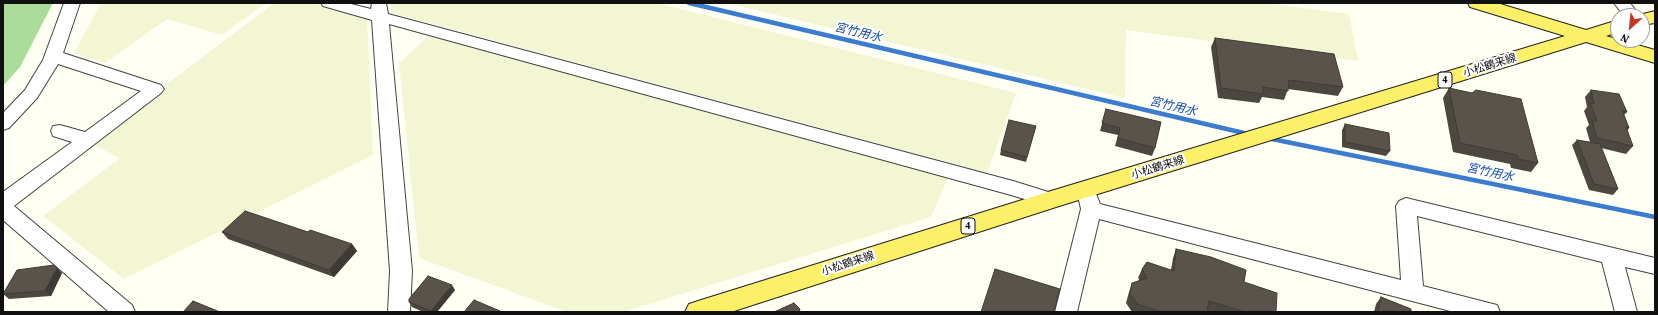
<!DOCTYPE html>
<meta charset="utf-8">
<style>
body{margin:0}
#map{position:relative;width:1658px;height:315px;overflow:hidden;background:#fffff3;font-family:"Source Serif 4",serif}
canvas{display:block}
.frame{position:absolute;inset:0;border:4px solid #101010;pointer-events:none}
.north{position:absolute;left:1610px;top:8px;width:40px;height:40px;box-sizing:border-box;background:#fff;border:1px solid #9f9f9f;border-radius:50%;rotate:207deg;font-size:11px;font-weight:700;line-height:16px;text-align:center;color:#101010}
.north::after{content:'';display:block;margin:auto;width:14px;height:18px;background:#c43724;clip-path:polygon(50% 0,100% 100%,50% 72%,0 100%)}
</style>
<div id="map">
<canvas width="1658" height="315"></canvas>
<div class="frame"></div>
<div class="north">N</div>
</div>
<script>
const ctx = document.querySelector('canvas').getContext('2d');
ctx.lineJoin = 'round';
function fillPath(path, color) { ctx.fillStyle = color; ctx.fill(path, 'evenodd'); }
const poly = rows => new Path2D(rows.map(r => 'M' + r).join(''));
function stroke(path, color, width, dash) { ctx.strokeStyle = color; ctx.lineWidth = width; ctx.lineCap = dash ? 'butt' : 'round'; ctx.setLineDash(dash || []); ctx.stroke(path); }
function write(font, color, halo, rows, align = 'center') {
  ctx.font = font + ' "Source Serif 4","Noto Sans JP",serif'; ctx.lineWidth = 4; ctx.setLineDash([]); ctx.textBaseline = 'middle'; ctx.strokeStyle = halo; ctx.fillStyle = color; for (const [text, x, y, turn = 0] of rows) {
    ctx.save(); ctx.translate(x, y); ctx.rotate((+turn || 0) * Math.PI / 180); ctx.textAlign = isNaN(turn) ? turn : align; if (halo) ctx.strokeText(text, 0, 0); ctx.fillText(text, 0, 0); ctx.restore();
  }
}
fillPath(poly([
 [101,3,266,3,222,35,167,19,105,63,74,53],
 [274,3,314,3,367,19,373,155,124,279,43,216,120,158,89,143],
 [391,3,657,3,1016,93,987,173,392,13],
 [726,3,1266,3,1349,14,1358,61,1126,30,1125,98],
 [429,36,949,175,931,217,623,312,567,312,419,258,399,63]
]), '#f3f6d2');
fillPath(poly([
 [3,3,53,3,20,67,3,86]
]), '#acdc9a');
stroke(poly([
 [689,3,1248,134],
 [1267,138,1655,217]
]), '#3b7cd0', 4.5);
const minor = poly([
 [64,3,80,3,63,53,161,85,164,89,161,93,14,206,132,305,135,312,109,312,3,220,3,192,72,142,53,136,51,131,53,126,60,125,85,132,141,91,58,64,37,98,9,128,3,130,3,113,25,90,43,60,64,3],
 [321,3,347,3,371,9,372,3,386,3,388,14,1013,181,1058,195,1061,200,1058,205,1051,207,1011,195,389,24,412,271,410,312,388,312,390,271,372,20,323,6,321,3],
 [1614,3,1630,3,1640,16,1624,16,1614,3],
 [1088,189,1095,191,1100,204,1401,280,1396,206,1399,201,1406,198,1655,258,1655,274,1625,267,1637,312,1615,312,1602,262,1417,216,1423,286,1489,303,1497,305,1500,312,1454,312,1099,219,1077,312,1055,312,1081,209,1078,196,1081,191,1088,189]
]);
const major = poly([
 [1468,3,1497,3,1586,30,1618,20,1618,32,1606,36,1655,50,1655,63,1586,42,1056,207,731,312,685,312,689,304,698,301,1051,191,1565,36,1470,7,1468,3],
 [1655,11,1655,23,1642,25,1642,16,1635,16,1655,11]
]);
stroke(minor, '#434343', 2);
stroke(major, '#212121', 2);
fillPath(minor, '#fff');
fillPath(major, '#fbf067');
fillPath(poly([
 [1215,38,1343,87,1338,96,1288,89,1284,100,1262,97,1259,103,1218,98,1211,47],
 [1449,88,1538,163,1531,172,1511,168,1510,164,1453,152,1443,98],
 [1591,90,1627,112,1624,115,1629,128,1627,131,1633,146,1626,154,1601,148,1618,189,1613,195,1589,190,1572,145,1577,140,1590,142,1586,128,1589,125,1584,111,1587,107,1585,97],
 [1106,109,1155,148,1152,156,1115,146,1118,135,1100,131],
 [1345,124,1390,151,1386,156,1342,147,1342,130],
 [1036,126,1026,162,1000,155,1001,150],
 [222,232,308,232,352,244,357,251,334,277,228,239],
 [1176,249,1244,282,1276,312,1212,312,1207,311,1207,312,1132,312,1126,303,1129,292,1132,283,1140,281,1138,278,1142,269,1171,270,1173,258],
 [57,268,62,273,51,296,9,299,3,294],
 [455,290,437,312,423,312,412,307,409,302],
 [1381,297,1411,312,1374,312,1376,304]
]), '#4d4741');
fillPath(poly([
 [352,244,357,251,334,277,329,270],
 [57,268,62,273,51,296,45,291],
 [452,285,455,290,437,312,431,312,431,311]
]), '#3e3a35');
const building = poly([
 [1215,38,1334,54,1343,87,1289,80,1288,91,1263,87,1263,94,1221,88,1215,38],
 [1449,88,1472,93,1476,90,1521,99,1538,163,1518,159,1517,155,1460,143,1449,88],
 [1591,90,1619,94,1627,112,1622,110,1629,128,1626,127,1633,146,1597,138,1592,121,1597,121,1590,103,1594,104,1591,90],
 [1106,109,1161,122,1155,148,1118,138,1120,128,1102,123,1106,109],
 [1009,120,1036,126,1027,157,1001,150,1009,120],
 [1345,124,1389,133,1390,151,1345,142,1345,124],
 [1577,140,1600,144,1618,189,1594,184,1577,140],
 [245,211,308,232,310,230,352,244,329,270,222,232,245,211],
 [1176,249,1211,257,1246,270,1244,282,1277,293,1276,312,1245,312,1209,301,1207,312,1162,312,1137,304,1130,294,1132,283,1147,278,1142,269,1147,262,1174,271,1176,249],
 [54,265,57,268,45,291,3,294,17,270,54,265],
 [995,269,1060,289,1054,312,981,312,995,269],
 [428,276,452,285,431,311,409,302,409,299,428,276],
 [1381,297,1411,309,1411,312,1378,312,1381,297],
 [474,300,500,311,498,312,464,312,474,300],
 [193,301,220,312,183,312,193,301],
 [794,303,800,309,799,312,774,312,794,303]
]);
fillPath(building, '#59534c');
stroke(building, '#3e3a35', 1);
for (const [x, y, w] of [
 [1445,80,14],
 [968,226,14]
]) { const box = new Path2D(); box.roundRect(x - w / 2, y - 8, w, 16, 3); ctx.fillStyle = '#fff'; ctx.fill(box); stroke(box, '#101010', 1); }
write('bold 10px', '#101010', null, [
 ["4",1445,80],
 ["4",968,226]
]);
write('11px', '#101010', '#fff', [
 ["小松鶴来線",1490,66,-17],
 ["小松鶴来線",1158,168,-17],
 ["小松鶴来線",848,264,-18]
]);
write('italic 12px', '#154ea6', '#fff', [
 ["宮竹用水",858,33,13],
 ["宮竹用水",1173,107,13],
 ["宮竹用水",1490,173,12]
]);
</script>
